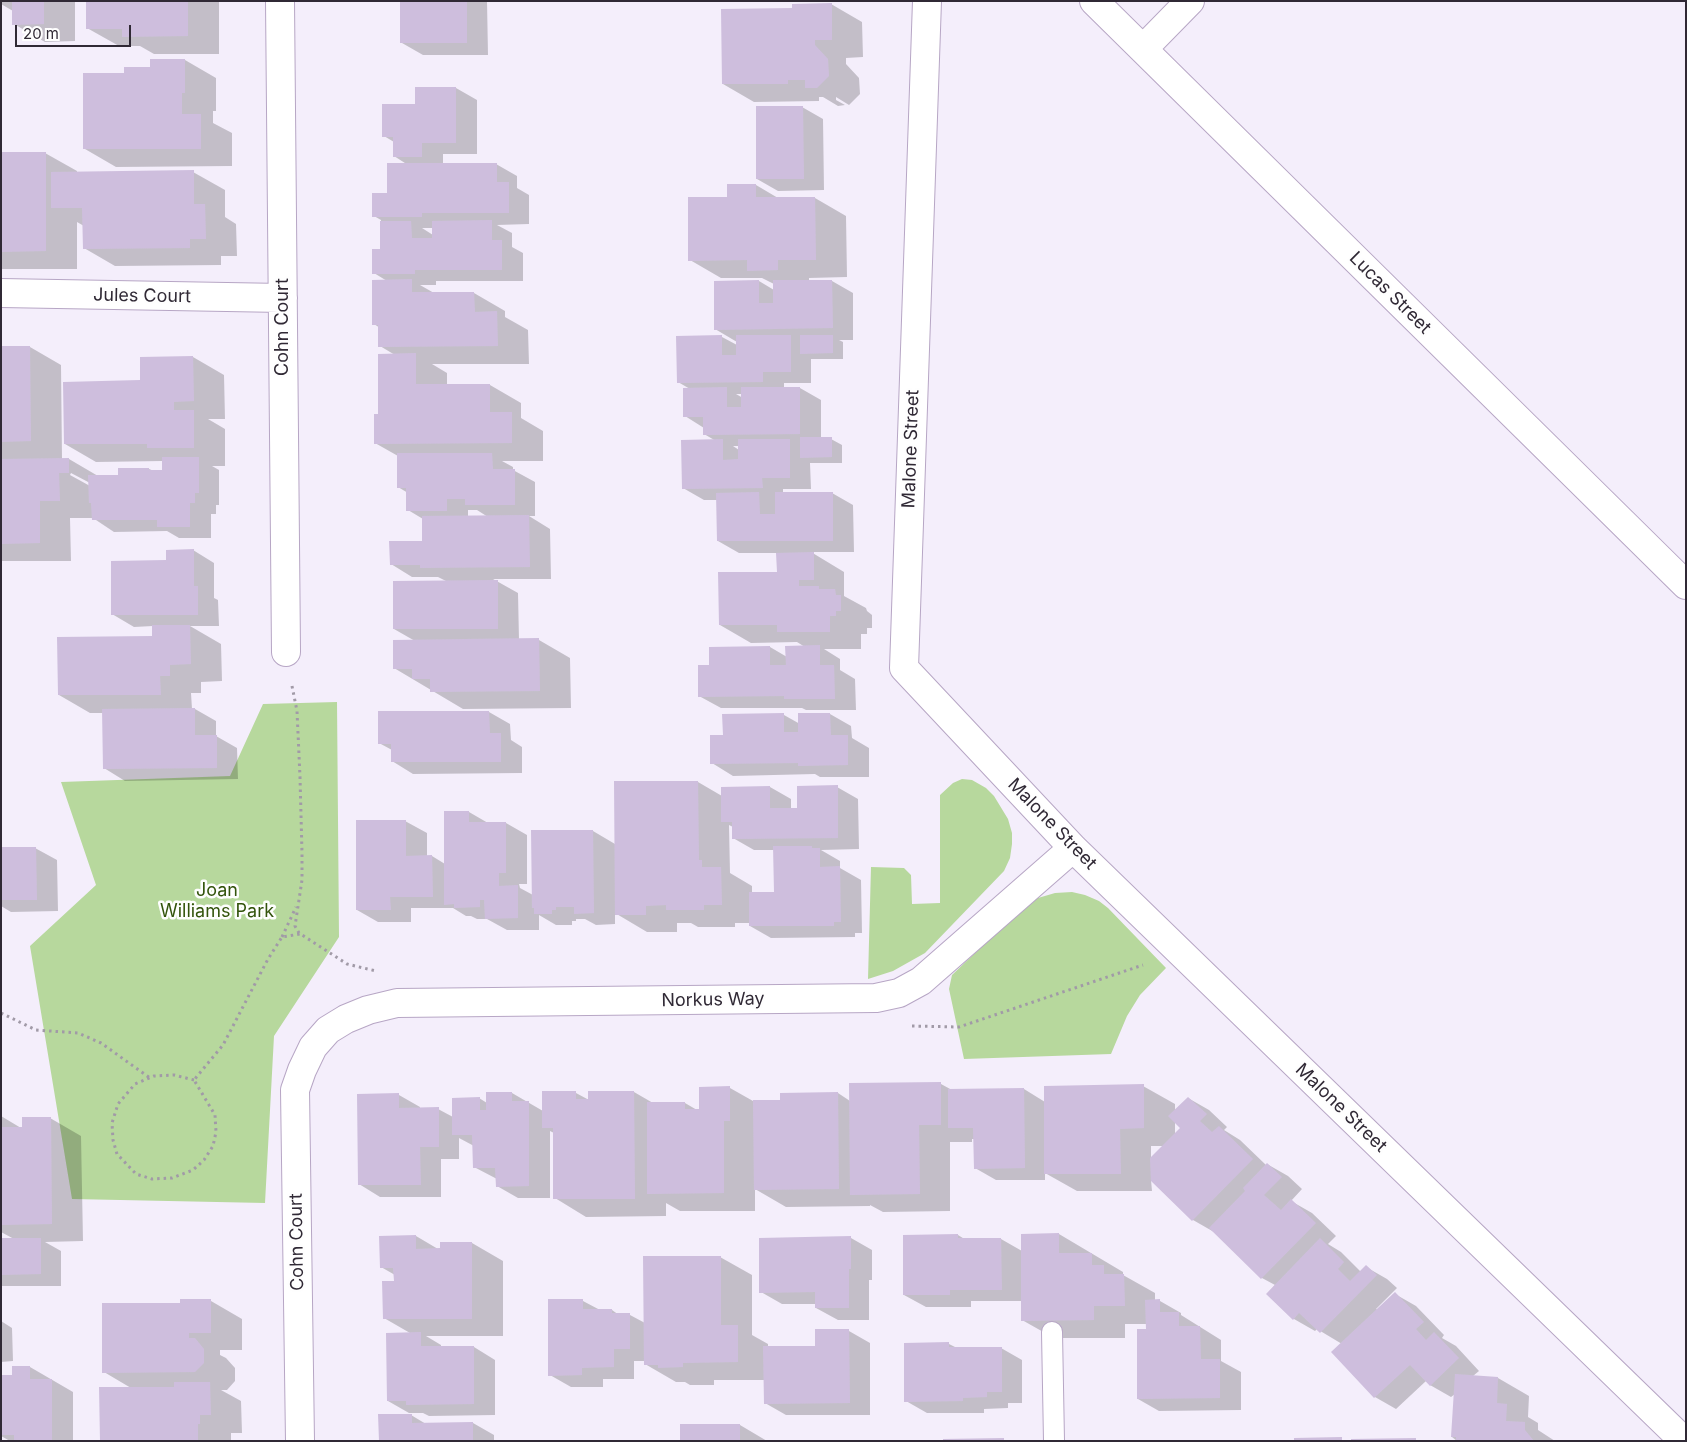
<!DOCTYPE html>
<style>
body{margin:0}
#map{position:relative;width:1687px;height:1442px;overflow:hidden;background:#f4eefb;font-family:Inter,sans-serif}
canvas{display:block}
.frame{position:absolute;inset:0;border:2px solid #302935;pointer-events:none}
.scale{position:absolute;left:15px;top:25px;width:116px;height:22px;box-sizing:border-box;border:2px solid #302935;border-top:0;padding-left:6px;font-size:15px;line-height:18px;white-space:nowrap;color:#302935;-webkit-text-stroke:4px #fefefe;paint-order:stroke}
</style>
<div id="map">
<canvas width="1687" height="1442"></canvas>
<div class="frame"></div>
<div class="scale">20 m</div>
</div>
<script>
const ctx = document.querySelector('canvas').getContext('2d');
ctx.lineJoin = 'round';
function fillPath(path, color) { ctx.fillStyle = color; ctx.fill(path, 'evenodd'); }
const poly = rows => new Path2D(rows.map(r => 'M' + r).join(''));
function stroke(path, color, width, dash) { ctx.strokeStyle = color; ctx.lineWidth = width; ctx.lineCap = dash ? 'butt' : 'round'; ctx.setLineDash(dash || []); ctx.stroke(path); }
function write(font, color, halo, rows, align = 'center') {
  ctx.font = font + ' Inter,sans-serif'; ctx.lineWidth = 5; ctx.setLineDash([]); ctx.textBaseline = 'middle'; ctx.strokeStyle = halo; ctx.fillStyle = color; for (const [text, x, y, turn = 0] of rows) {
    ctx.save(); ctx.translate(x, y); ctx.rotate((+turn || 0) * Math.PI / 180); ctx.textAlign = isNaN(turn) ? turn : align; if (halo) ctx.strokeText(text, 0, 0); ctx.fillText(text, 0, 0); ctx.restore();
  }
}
fillPath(poly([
 [337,702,339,937,274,1036,265,1203,72,1199,30,946,96,885,61,782,230,776,263,704],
 [962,779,972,780,986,788,994,796,1008,819,1012,833,1012,844,1010,858,1004,871,925,953,893,971,868,979,871,867,904,868,911,875,912,904,940,903,940,795,953,783],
 [1072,892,1085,895,1099,901,1108,908,1166,968,1140,995,1127,1016,1111,1054,964,1059,949,989,952,975,1023,907,1038,898,1055,893]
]), '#b7d89d');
fillPath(poly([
 [1,1,75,1,75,41,45,42,14,24,13,11,1,4],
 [87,1,219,1,219,54,154,54,140,46,119,46,87,28],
 [401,1,487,1,488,55,423,55,402,43],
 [831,4,862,22,863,57,846,58,846,64,859,78,860,94,849,105,836,97,836,100,845,105,838,106,823,97,819,97,819,101,754,102,723,84,793,9],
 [185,60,216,78,216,111,213,111,213,123,232,133,232,166,116,167,85,149,126,74],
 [456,88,477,100,477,154,443,154,443,164,496,164,517,176,517,188,529,195,529,224,497,225,512,233,512,247,523,253,523,281,436,281,436,285,420,285,434,293,474,293,505,311,505,317,528,330,529,364,432,364,447,373,447,385,490,385,521,403,521,418,543,431,543,461,502,461,513,467,513,470,535,482,535,516,529,516,550,529,551,579,493,579,518,593,519,640,539,640,570,658,571,708,463,709,394,668,415,641,394,629,446,581,438,577,412,577,391,564,423,543,423,519,408,510,408,493,398,487,398,456,375,443,380,416,395,355,380,346,380,328,374,324,387,281,374,273,381,251,381,220,374,216,408,165,394,156,394,142,384,136,416,105],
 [422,228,433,228,433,235],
 [468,510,477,510,488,517,468,517],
 [802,107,823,119,824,190,778,191,757,179],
 [45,153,77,171,77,173,193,172,225,190,225,217,236,224,237,256,221,256,221,265,115,266,84,248,84,226,77,222,77,269,1,269,1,154],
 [756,185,778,198,815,198,846,216,847,277,809,278,809,281,832,281,853,293,853,340,839,340,843,342,843,359,811,359,811,383,784,383,784,388,800,388,821,400,821,439,831,439,842,445,842,463,810,463,811,489,783,489,783,493,832,493,853,505,854,552,811,552,844,572,844,596,866,608,867,611,872,615,872,628,867,628,867,634,861,634,861,649,824,649,840,659,840,670,855,679,856,710,806,710,802,708,721,708,699,696,710,666,710,648,770,647,787,657,805,647,797,642,751,643,720,625,778,573,778,553,739,553,718,541,718,500,704,500,683,488,716,441,704,434,704,428,685,416,690,389,678,382,722,337,737,345,737,342,715,329,759,281,774,290,774,284,762,278,721,278,690,260,728,199],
 [736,394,743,394,743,398],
 [733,446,739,446,739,450],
 [1,347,30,347,61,365,62,459,69,459,98,476,119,476,119,469,149,469,154,471,163,471,163,461,96,462,65,444,141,382,193,357,224,375,225,419,208,419,225,429,225,466,212,466,219,470,219,505,216,505,216,514,211,514,211,538,179,538,167,531,114,532,93,518,70,518,71,561,1,561],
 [71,473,90,483,90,486,70,475],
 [193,550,214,563,214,598,218,600,219,626,190,626,221,644,222,681,201,682,201,693,191,693,192,709,195,709,216,721,216,736,237,748,238,779,125,781,104,768,104,713,90,713,59,695,153,638,153,626,134,627,112,614,167,561],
 [489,712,510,724,511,740,522,747,522,773,413,774,392,761,392,750,379,743,379,713],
 [830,714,851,726,852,738,869,748,869,777,820,777,815,774,733,776,712,763,724,736,784,715,800,724,800,715],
 [698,782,722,796,770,787,791,799,791,809,798,809,837,787,858,799,859,849,821,850,840,861,840,868,861,880,862,933,855,933,855,937,771,938,750,926,750,923,735,923,735,927,698,927,691,923,677,923,677,932,647,932,615,913,615,924,596,925,585,919,576,919,576,921,572,921,572,925,556,925,539,915,539,930,507,930,487,919,477,919,471,916,466,916,453,908,411,908,411,922,378,922,357,910,405,821,427,833,427,857,432,856,445,864,469,812,488,823,506,823,527,835,527,884,519,884,520,888,533,895,593,831,615,844],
 [729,825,733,827,733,838,754,850,774,850,775,893,752,893,752,886,730,873],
 [35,848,57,860,58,911,11,912,1,906,1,849],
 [941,1084,952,1090,1024,1089,1045,1102,1143,1086,1175,1104,1175,1112,1188,1098,1209,1110,1227,1127,1224,1130,1240,1140,1266,1165,1267,1164,1288,1176,1302,1189,1291,1201,1312,1213,1336,1236,1328,1244,1341,1252,1361,1272,1366,1267,1387,1279,1397,1288,1376,1309,1378,1310,1395,1294,1416,1306,1444,1335,1442,1338,1456,1346,1479,1371,1473,1376,1498,1378,1529,1396,1528,1417,1538,1423,1538,1430,1555,1441,1457,1441,1452,1437,1455,1394,1451,1397,1430,1385,1426,1381,1396,1409,1375,1397,1342,1344,1317,1329,1315,1331,1294,1319,1267,1294,1275,1285,1262,1278,1214,1232,1193,1220,1151,1180,1152,1191,1077,1191,1045,1173,1045,1180,996,1180,975,1168,975,1139,972,1139,972,1142,950,1142,950,1211,883,1212,870,1205,870,1206,786,1207,755,1189,755,1211,680,1211,666,1203,666,1216,586,1217,555,1198,554,1133,550,1131,550,1198,518,1198,497,1186,497,1179,474,1167,474,1146,459,1138,459,1159,441,1159,441,1197,380,1197,359,1184,399,1095,420,1107,420,1109,438,1109,453,1117,479,1098,487,1103,487,1093,512,1093,543,1111,576,1093,589,1100,634,1092,653,1103,685,1103,697,1110,700,1110,730,1088,753,1101,781,1101,838,1093,850,1101],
 [1175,1121,1182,1128,1175,1135],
 [1151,1146,1164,1146,1151,1159],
 [1,1116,21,1128,50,1118,81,1136,83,1241,45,1242,61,1251,61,1286,1,1286,1,1239,14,1239,1,1232],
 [1059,1234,1123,1272,1123,1275,1155,1293,1155,1301,1160,1301,1181,1313,1181,1315,1221,1340,1221,1361,1241,1372,1241,1410,1159,1411,1138,1399,1147,1324,1125,1324,1125,1338,1054,1338,1022,1320,1022,1301,971,1301,971,1307,926,1307,904,1295,904,1236,958,1235,966,1240,1001,1239,1022,1251],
 [416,1236,438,1249,472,1243,503,1261,503,1336,426,1336,441,1345,441,1347,474,1347,495,1360,495,1415,429,1416,423,1413,409,1413,388,1401,410,1333,384,1318,395,1283,395,1275,381,1267],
 [851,1238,872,1250,872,1280,869,1280,869,1320,838,1320,816,1308,816,1304,782,1304,761,1292],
 [720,1257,752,1275,752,1335,768,1344,768,1347,816,1347,849,1331,870,1343,870,1415,786,1415,765,1403,765,1380,714,1380,714,1385,690,1385,685,1382,676,1382,645,1364,645,1361,634,1361,634,1379,603,1379,603,1387,571,1387,550,1375,549,1301,583,1301,600,1310,612,1310,619,1315,630,1315,645,1323],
 [211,1301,242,1319,242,1350,220,1350,220,1355,226,1358,235,1368,235,1381,227,1390,221,1390,241,1401,242,1433,231,1433,231,1441,101,1441,131,1388,104,1372,181,1304],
 [1,1321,12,1328,13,1361,1,1362],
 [949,1344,957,1348,1001,1348,1022,1360,1022,1403,1008,1403,1008,1408,984,1409,984,1413,927,1413,906,1401],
 [30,1367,73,1392,73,1441,10,1441,1,1436,1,1376,13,1376],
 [411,1415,426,1424,473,1423,494,1435,494,1441,380,1441],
 [740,1425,767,1441,681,1441]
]), '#0003');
fillPath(poly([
 [12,1,44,1,44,24,12,25],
 [86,1,188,1,188,36,122,37,122,29,86,29],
 [400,1,467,1,467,43,400,43],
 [832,3,832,40,815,40,815,45,828,59,829,76,817,88,805,88,805,80,788,80,788,84,722,84,721,9,792,8,792,4],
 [150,59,185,59,185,93,182,93,182,114,201,114,201,149,83,149,83,73,124,73,124,67,150,67],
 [415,87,456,87,456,143,422,143,422,157,393,157,393,137,382,137,382,104,415,104],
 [756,106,803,106,804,179,756,179],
 [1,152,46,152,46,251,1,252],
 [387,163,497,163,497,182,509,182,509,213,422,213,422,217,372,217,372,193,387,193],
 [194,170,194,204,205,204,206,239,190,239,190,248,83,249,82,208,51,208,51,172],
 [727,184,756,184,756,197,815,197,816,260,778,260,778,270,747,271,747,260,688,261,688,197,727,197],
 [492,220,492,240,502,240,502,270,415,270,415,274,372,274,372,249,380,249,380,221,411,221,412,238,432,238,432,221],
 [412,279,412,292,474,292,475,312,497,311,498,346,378,347,378,325,372,325,372,280],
 [759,280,759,303,773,303,773,280,832,280,833,328,714,330,714,281],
 [722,335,722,355,736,355,736,335,791,335,791,372,763,372,763,382,677,383,676,336],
 [800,335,833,335,833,353,800,354],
 [1,346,30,346,31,441,1,442],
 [416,353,416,384,490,384,490,412,512,412,512,443,374,444,374,414,378,414,378,354],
 [193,356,194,401,174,402,174,410,194,410,194,448,147,448,147,444,64,444,63,382,140,380,140,357],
 [727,387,727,407,741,407,741,387,800,387,800,434,703,435,703,417,683,417,683,388],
 [800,437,832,437,832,457,800,458],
 [723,439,723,460,738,459,738,439,790,439,790,478,762,478,763,488,682,489,681,440],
 [397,453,492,453,493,469,515,469,515,505,465,505,465,499,447,499,447,511,406,511,406,488,397,488],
 [162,457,199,457,199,493,195,493,195,503,190,503,190,527,157,527,157,520,92,520,91,503,89,503,88,475,118,475,118,468,149,468,149,470,162,470],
 [69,458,69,473,59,473,60,501,40,501,40,543,1,544,1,459],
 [759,492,760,514,775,514,775,492,833,492,833,541,717,541,716,493],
 [529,515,530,567,420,568,420,565,390,565,389,541,422,541,422,516],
 [194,549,194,586,198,586,198,615,111,615,111,561,166,560,166,550],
 [814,552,814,580,799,580,799,586,819,586,819,589,835,589,836,595,841,595,841,611,836,611,836,616,830,616,830,632,777,632,777,625,719,625,718,572,777,572,776,553],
 [498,580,498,629,393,629,393,581],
 [152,625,190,625,191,664,170,665,170,676,160,676,161,695,58,695,57,637,152,636],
 [539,638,540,691,430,692,430,679,412,679,412,669,393,669,393,640],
 [820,645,820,665,834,665,835,699,784,699,784,696,698,697,698,665,709,665,709,647,770,646,770,665,786,665,785,646],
 [195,708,195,735,217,735,217,768,103,769,102,709],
 [378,711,489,711,490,733,501,733,501,762,391,762,391,744,378,744],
 [784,713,784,732,798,732,798,713,830,713,831,735,848,735,848,765,798,766,798,763,710,764,710,735,723,735,722,714],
 [614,781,698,781,699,860,702,860,702,867,721,867,722,905,704,905,704,910,666,910,666,905,646,906,646,915,615,915],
 [838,785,838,838,732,839,732,822,721,822,721,787,770,786,770,808,797,808,797,786],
 [444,811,469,811,469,822,506,822,506,873,499,873,499,886,518,885,518,918,485,919,484,900,480,900,480,907,454,908,454,904,444,905],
 [356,820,406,820,406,856,432,855,433,897,390,897,391,910,356,910],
 [531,830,593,830,594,913,574,914,574,907,556,907,556,910,552,910,552,914,534,914,534,908,532,908],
 [773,846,812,846,812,848,820,848,820,867,840,866,841,922,834,922,834,926,749,926,749,892,774,892],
 [1,847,36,847,37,900,1,900],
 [941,1082,941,1125,919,1125,920,1194,850,1195,849,1083],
 [1144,1084,1144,1128,1120,1129,1121,1174,1044,1174,1044,1086],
 [730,1086,730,1121,724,1121,724,1193,647,1194,647,1102,685,1102,685,1109,699,1109,699,1087],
 [1024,1088,1025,1168,974,1169,973,1128,948,1128,948,1089],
 [542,1091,576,1091,576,1099,588,1099,588,1091,634,1091,635,1199,553,1199,553,1128,542,1128],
 [486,1092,512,1092,512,1101,529,1101,529,1186,496,1187,495,1168,473,1168,472,1135,452,1135,452,1098,480,1097,480,1110,486,1110],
 [838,1092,839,1189,754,1190,753,1100,780,1100,780,1093],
 [399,1093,399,1108,439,1107,439,1147,420,1147,421,1185,358,1185,357,1094],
 [1188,1097,1207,1114,1200,1121,1212,1132,1219,1126,1253,1159,1192,1221,1151,1181,1150,1158,1180,1128,1168,1116],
 [22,1117,51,1117,52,1224,1,1225,1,1127,22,1127],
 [1267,1163,1282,1177,1264,1195,1281,1210,1291,1199,1316,1223,1261,1279,1209,1228,1245,1191,1243,1188],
 [1059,1233,1059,1253,1092,1253,1092,1265,1104,1265,1104,1274,1124,1274,1125,1306,1094,1306,1094,1320,1021,1321,1021,1234],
 [958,1234,958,1238,1001,1238,1002,1290,950,1290,950,1295,903,1295,903,1235],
 [416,1235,416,1249,440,1248,440,1242,472,1242,472,1319,383,1319,382,1281,394,1281,393,1268,380,1268,379,1236],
 [851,1236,851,1269,849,1269,849,1308,815,1308,815,1292,759,1293,759,1238],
 [1,1238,41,1238,41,1274,1,1275],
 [1320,1238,1344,1262,1338,1269,1350,1281,1366,1265,1377,1275,1320,1333,1299,1313,1293,1320,1266,1294],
 [643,1256,721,1256,721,1325,738,1325,738,1362,683,1363,683,1367,658,1368,658,1365,644,1365],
 [1395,1292,1424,1322,1416,1329,1426,1340,1434,1332,1459,1358,1430,1386,1410,1365,1374,1398,1331,1352],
 [180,1299,211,1299,211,1333,189,1333,189,1338,195,1338,204,1349,204,1363,195,1372,102,1373,102,1303,180,1303],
 [548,1299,583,1299,583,1309,612,1309,612,1313,630,1313,630,1349,614,1349,614,1367,582,1368,582,1375,548,1376],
 [1160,1299,1160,1312,1179,1312,1179,1326,1200,1326,1201,1359,1220,1359,1220,1398,1137,1399,1137,1329,1146,1329,1145,1300],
 [815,1329,849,1329,850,1403,764,1404,763,1346,815,1346],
 [421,1332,421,1346,474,1346,474,1404,406,1405,406,1401,387,1401,386,1333],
 [949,1342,949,1347,1002,1347,1002,1392,987,1392,987,1397,963,1398,963,1401,904,1402,904,1343],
 [12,1366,30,1366,30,1379,52,1379,52,1441,14,1441,14,1435,1,1435,1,1375,12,1375],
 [1455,1374,1498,1377,1497,1403,1507,1404,1506,1421,1525,1422,1525,1430,1534,1441,1456,1441,1456,1437,1451,1437],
 [174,1382,210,1382,211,1415,200,1415,200,1424,198,1424,198,1441,100,1441,99,1387,174,1387],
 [378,1414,412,1414,412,1423,473,1422,473,1441,379,1441],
 [680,1424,740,1424,740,1441,680,1441],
 [1342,1437,1342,1441,1294,1441,1294,1438],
 [1004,1438,1004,1441,943,1441,943,1439],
 [1416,1438,1416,1441,1351,1441,1351,1439]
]), '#cebedd');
const lane = poly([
 [1052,1332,1054,1441]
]);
const street = poly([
 [280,1,286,652],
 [927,1,904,668,1073,848,1684,1441],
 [1094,1,1686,585],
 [1143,49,1190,1],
 [1,293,283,298],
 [300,1441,295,1090,302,1070,313,1047,328,1030,346,1019,368,1010,397,1003,876,998,899,993,921,981,1073,848]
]);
stroke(lane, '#b7a6c5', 22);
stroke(street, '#b7a6c5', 30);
stroke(poly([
 [292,686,297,711,300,777,302,853,302,880,295,926,299,933,347,964,376,971],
 [282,937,296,907],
 [1,1013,36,1030,78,1033,101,1043,150,1078],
 [912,1026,959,1027,1143,965],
 [194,1080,174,1075,154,1076,135,1084,118,1104,112,1123,113,1140,117,1154,136,1174,152,1179,172,1178,193,1170,204,1160,213,1146,216,1132,215,1115,194,1080,223,1045,268,959,282,937,300,934]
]), '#a19aa7', 3, [2.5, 4]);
stroke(lane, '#fff', 20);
stroke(street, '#fff', 28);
write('18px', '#302935', '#fefefe', [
 ["Lucas Street",1390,293,45],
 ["Jules Court",142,296,1],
 ["Cohn Court",283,327,-90],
 ["Malone Street",911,449,-88],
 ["Malone Street",1052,824,46],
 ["Norkus Way",713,1000,-1],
 ["Malone Street",1341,1108,44],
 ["Cohn Court",297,1242,-91]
]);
write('18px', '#33540c', '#fefefe', [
 ["Joan",217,891],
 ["Williams Park",217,912]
]);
</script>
